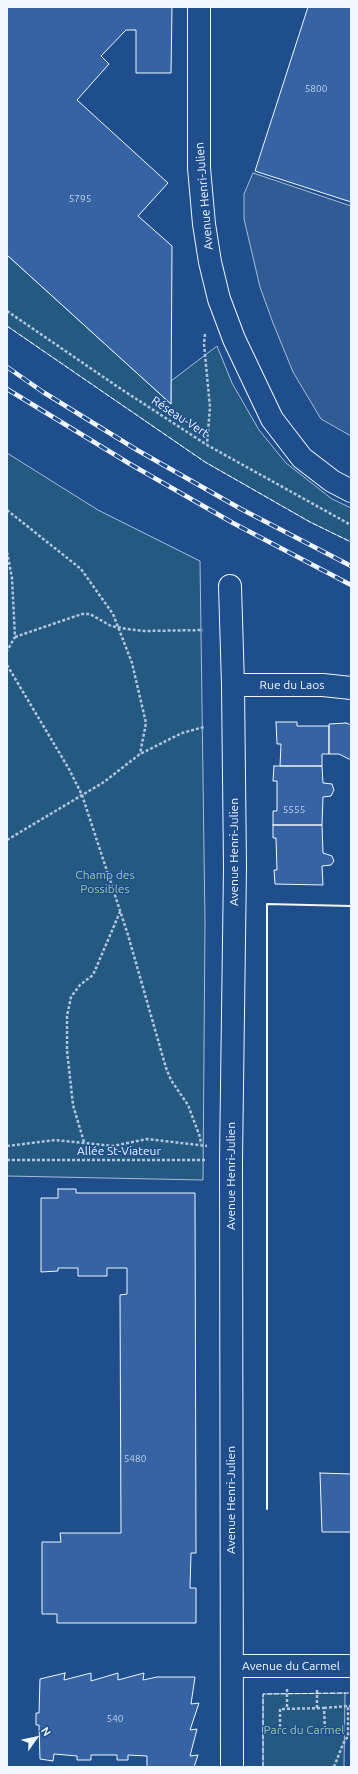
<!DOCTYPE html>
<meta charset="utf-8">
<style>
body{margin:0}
#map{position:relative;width:358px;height:1774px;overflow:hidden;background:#1f4e8c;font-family:Ubuntu,sans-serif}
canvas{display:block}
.frame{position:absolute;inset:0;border:8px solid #f2f6ff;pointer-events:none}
.north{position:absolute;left:16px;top:1718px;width:40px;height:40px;-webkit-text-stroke:3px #1f4e8c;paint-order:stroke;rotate:57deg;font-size:11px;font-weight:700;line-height:16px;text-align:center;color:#f2f6ff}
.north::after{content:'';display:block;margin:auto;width:14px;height:18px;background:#f2f6ff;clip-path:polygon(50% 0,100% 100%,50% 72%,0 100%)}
</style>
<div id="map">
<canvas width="358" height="1774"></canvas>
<div class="frame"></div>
<div class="north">N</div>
</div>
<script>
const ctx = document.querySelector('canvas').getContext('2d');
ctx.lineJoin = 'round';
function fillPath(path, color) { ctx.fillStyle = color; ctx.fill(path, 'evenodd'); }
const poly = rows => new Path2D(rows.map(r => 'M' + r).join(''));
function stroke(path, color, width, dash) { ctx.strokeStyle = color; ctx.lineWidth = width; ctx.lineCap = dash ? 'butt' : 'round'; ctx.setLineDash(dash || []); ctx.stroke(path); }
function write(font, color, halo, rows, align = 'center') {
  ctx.font = font + ' Ubuntu,sans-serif'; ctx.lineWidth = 3; ctx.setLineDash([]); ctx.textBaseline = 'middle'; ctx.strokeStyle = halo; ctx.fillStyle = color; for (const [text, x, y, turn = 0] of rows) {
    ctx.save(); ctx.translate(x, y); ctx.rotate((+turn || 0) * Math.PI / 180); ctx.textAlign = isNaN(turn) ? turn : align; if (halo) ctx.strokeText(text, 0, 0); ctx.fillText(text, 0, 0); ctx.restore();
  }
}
const green = poly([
 [7,255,171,404,171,381,217,346,232,383,259,430,286,463,332,499,351,508,351,542,310,522,205,462,7,326,7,255],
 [7,453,98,510,200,561,205,922,203,1180,7,1176,7,453],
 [345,1693,344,1767,263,1767,263,1694,345,1693]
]);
fillPath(green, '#245a82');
stroke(green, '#a8bbd7', 1);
const parking = poly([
 [253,173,351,206,351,436,321,419,293,372,273,323,260,287,244,219,244,194,253,173]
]);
fillPath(parking, '#305b95');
stroke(parking, '#a8bbd7', 1);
const building = poly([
 [7,7,172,7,171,73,136,73,136,30,126,30,101,56,109,64,77,100,168,183,138,216,172,246,171,404,7,255,7,7],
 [308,7,351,7,351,202,255,171,308,7],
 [276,722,297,722,297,726,329,726,329,754,322,754,322,766,280,766,281,744,277,744,276,722],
 [346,723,351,725,351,760,339,754,329,754,329,724,346,723],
 [274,766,322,766,323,783,332,784,334,790,331,796,323,797,322,825,273,825,273,811,277,811,277,781,273,781,274,766],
 [273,825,322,825,323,853,332,856,334,861,331,865,322,866,323,885,275,884,274,870,277,870,276,838,273,838,273,825],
 [58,1189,76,1189,76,1193,195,1193,196,1553,191,1553,190,1588,196,1588,196,1623,57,1623,57,1614,42,1614,42,1542,61,1542,60,1533,121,1533,120,1295,127,1294,127,1268,107,1268,107,1276,78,1276,78,1268,58,1268,58,1271,41,1272,41,1198,58,1198,58,1189],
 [320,1473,351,1474,351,1532,322,1532,320,1473],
 [65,1673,64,1680,91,1673,91,1681,118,1673,118,1680,144,1673,143,1680,157,1677,195,1677,191,1704,199,1703,190,1730,197,1729,190,1756,198,1755,194,1767,147,1767,147,1756,128,1755,128,1760,117,1760,117,1755,91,1755,91,1760,77,1760,77,1756,54,1754,53,1761,40,1759,39,1725,36,1725,36,1713,39,1713,40,1679,65,1673]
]);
fillPath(building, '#3563a3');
stroke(building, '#f2f6ff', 1);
const minor = poly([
 [199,7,199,168,204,224,210,262,219,299,234,339,272,419,302,458,332,481,351,491],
 [230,586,233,685,235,867,231,1160,232,1767],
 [233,685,323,685,351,688],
 [232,1666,351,1666]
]);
stroke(minor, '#f2f6ff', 24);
stroke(poly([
 [7,311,118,387,207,445,351,525],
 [205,334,204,344,210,407,207,444],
 [7,510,81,569,113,614,132,663,146,723,140,754],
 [7,552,12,578,15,637,7,651],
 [15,637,82,614,90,614,111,626,127,629,144,631,203,630],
 [7,665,69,769,82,795,128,935,166,1068,171,1080,188,1105,200,1137,201,1144],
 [7,840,104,782,140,754,182,733,204,727],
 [84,1142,73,1105,67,1050,67,1016,71,997,80,985,93,975,120,912],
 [7,1146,55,1140,113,1146,147,1139,207,1146],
 [7,1160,206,1160],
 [287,1689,287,1708],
 [317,1690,317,1708],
 [324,1708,348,1706],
 [280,1727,280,1709,324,1708,325,1729],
 [334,1767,343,1744,348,1736,348,1706,351,1706]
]), '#b3c4dc', 2.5, [3, 2]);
stroke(minor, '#1f4e8c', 22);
const rail = poly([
 [7,367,43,392,137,450,241,509,351,566],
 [7,389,130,464,233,523,351,585]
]);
stroke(rail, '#f2f6ff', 4.5);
stroke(rail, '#1f4e8c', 3, [9]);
stroke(poly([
 [7,326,205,462,310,522,351,542],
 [263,1767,263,1694,351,1693]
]), '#f2f6ff', 1, [5, 2]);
stroke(poly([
 [267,1509,267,904,351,906]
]), '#f2f6ff', 2);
write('10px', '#c3d1e8', null, [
 ["5800",316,89],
 ["5795",80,199],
 ["5555",294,810],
 ["5480",135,1459],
 ["540",115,1719]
]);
write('12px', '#f2f6ff', '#1f4e8c', [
 ["Avenue Henri-Julien",204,196,-95],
 ["Réseau-Vert",180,417,33],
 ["Rue du Laos",292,685],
 ["Avenue Henri-Julien",234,852,-90],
 ["Allée St-Viateur",119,1151],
 ["Avenue Henri-Julien",231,1176,-90],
 ["Avenue Henri-Julien",231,1500,-90],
 ["Avenue du Carmel",291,1666]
]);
write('12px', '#97c8a6', '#1f4e8c', [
 ["Champ des",105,875],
 ["Possibles",105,889],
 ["Parc du Carmel",304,1730]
]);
</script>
